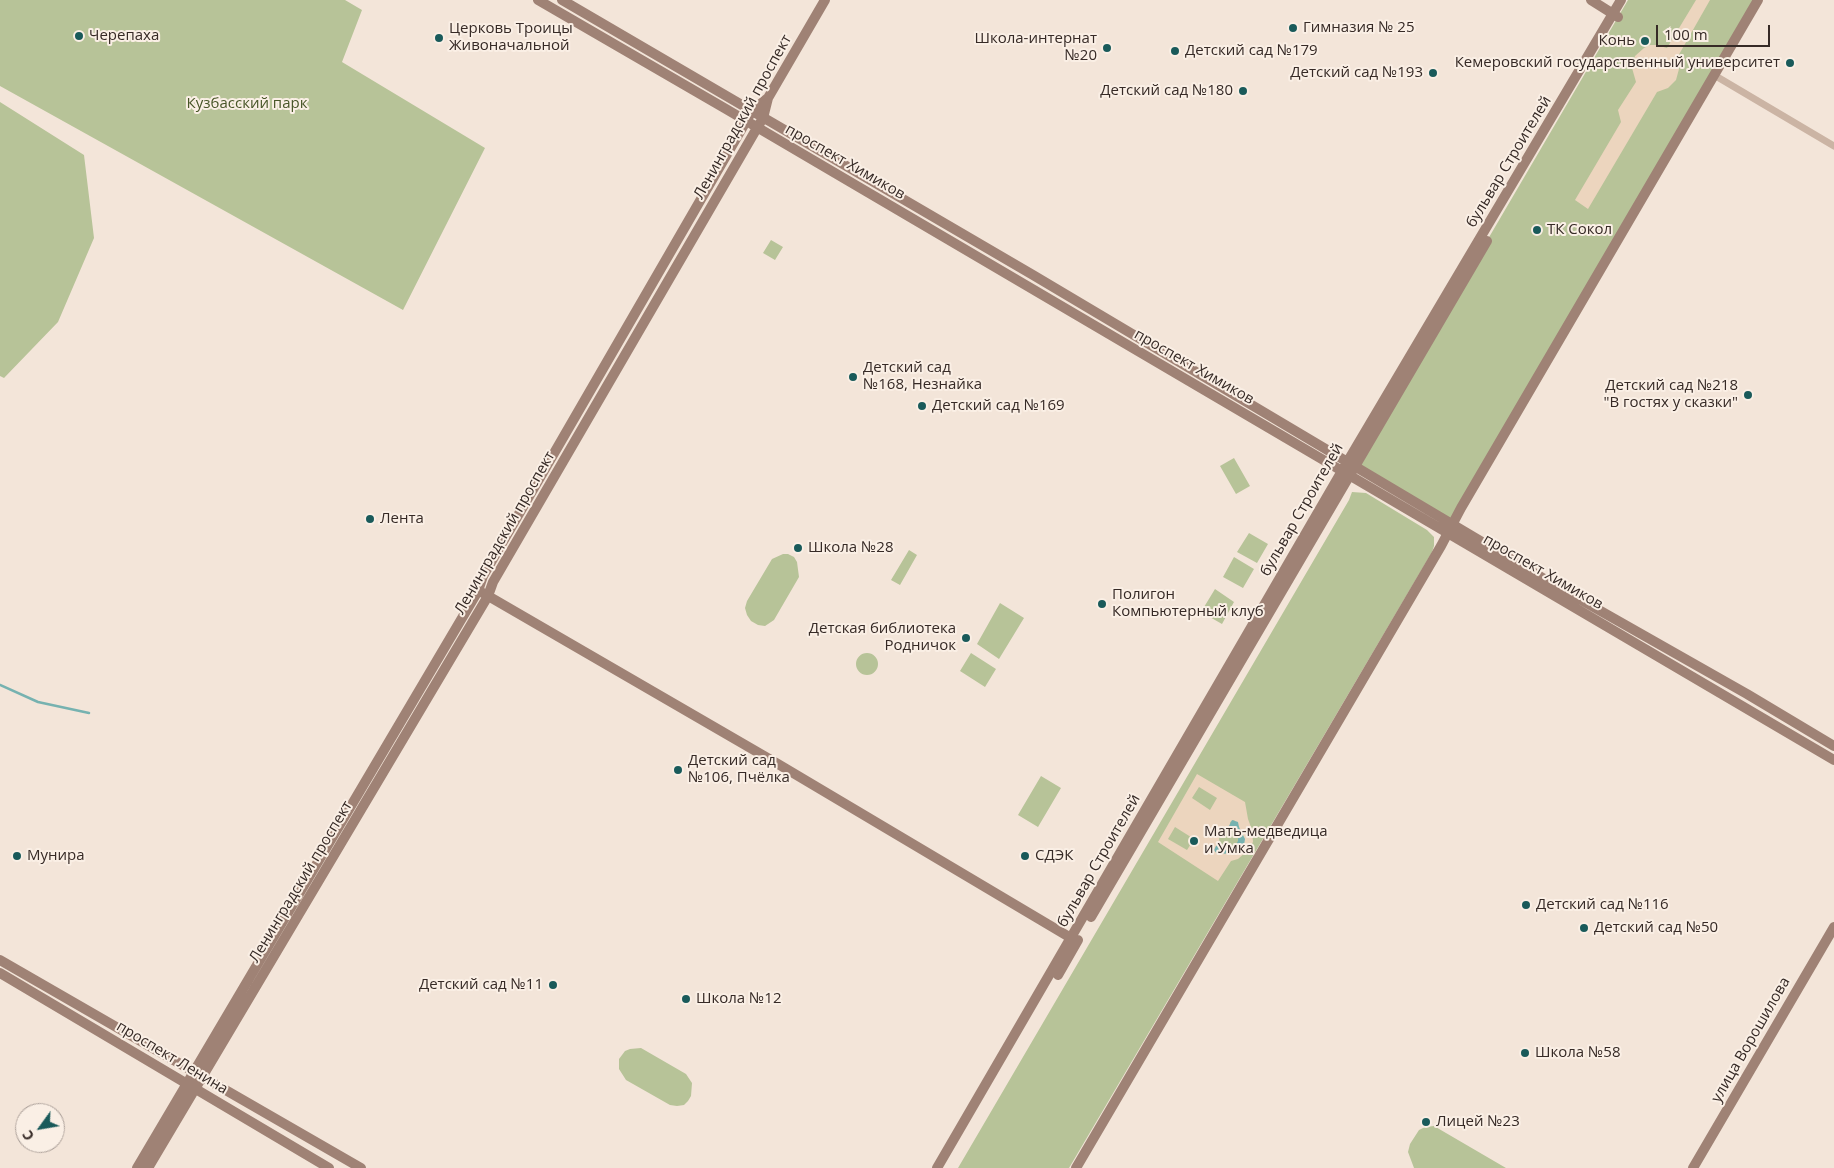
<!DOCTYPE html>
<meta charset="utf-8">
<style>
body{margin:0}
#map{position:relative;width:1834px;height:1168px;overflow:hidden;background:#f3e5d9;font-family:"Open Sans",sans-serif}
canvas{display:block}
.north{position:absolute;left:15px;top:1103px;width:50px;height:50px;box-sizing:border-box;background:#faefe5;border:1px solid #aca099;border-radius:50%;rotate:238deg;font-size:14px;font-weight:700;line-height:20px;text-align:center;color:#362a26}
.north::after{content:'';display:block;margin:auto;width:18px;height:22px;background:#195a5a;clip-path:polygon(50% 0,100% 100%,50% 72%,0 100%)}
.scale{position:absolute;left:1656px;top:25px;width:114px;height:22px;box-sizing:border-box;border:2px solid #362a26;border-top:0;padding-left:6px;font-size:15px;line-height:18px;white-space:nowrap;color:#362a26;-webkit-text-stroke:4px #faefe5;paint-order:stroke}
</style>
<div id="map">
<canvas width="1834" height="1168"></canvas>
<div class="north">С</div>
<div class="scale">100 m</div>
</div>
<script>
const ctx = document.querySelector('canvas').getContext('2d');
ctx.lineJoin = 'round';
function fillPath(path, color) { ctx.fillStyle = color; ctx.fill(path, 'evenodd'); }
const poly = rows => new Path2D(rows.map(r => 'M' + r).join(''));
function stroke(path, color, width, dash) { ctx.strokeStyle = color; ctx.lineWidth = width; ctx.lineCap = dash ? 'butt' : 'round'; ctx.setLineDash(dash || []); ctx.stroke(path); }
function write(font, color, halo, rows, align = 'center') {
  ctx.font = font + ' "Open Sans",sans-serif'; ctx.lineWidth = 4; ctx.setLineDash([]); ctx.textBaseline = 'middle'; ctx.strokeStyle = halo; ctx.fillStyle = color; for (const [text, x, y, turn = 0] of rows) {
    ctx.save(); ctx.translate(x, y); ctx.rotate((+turn || 0) * Math.PI / 180); ctx.textAlign = isNaN(turn) ? turn : align; if (halo) ctx.strokeText(text, 0, 0); ctx.fillText(text, 0, 0); ctx.restore();
  }
}
fillPath(poly([
 [0,0,345,0,362,10,342,62,485,148,403,310,0,86],
 [1628,0,1758,0,1453,525,1355,466],
 [0,102,84,155,94,238,58,322,4,378,0,376],
 [771,240,783,247,775,260,763,253],
 [1234,458,1250,486,1236,494,1220,466],
 [1352,492,1366,493,1427,530,1434,537,1434,546,1432,552,1069,1168,958,1168,1349,500],
 [1249,533,1268,544,1257,563,1237,552],
 [909,550,917,555,900,585,891,580],
 [783,554,788,554,794,557,797,562,799,577,774,620,765,626,758,625,751,621,747,615,745,608,747,601,772,559],
 [1234,557,1254,569,1243,588,1223,577],
 [1215,589,1234,602,1222,624,1201,612],
 [1000,603,1024,618,999,659,977,644],
 '856 664a11 11 0 1 1 22 0a11 11 0 1 1-22 0Z',
 [971,653,996,669,985,687,960,671],
 [1041,776,1061,788,1038,827,1018,815],
 [641,1048,686,1074,692,1083,691,1096,688,1101,684,1105,677,1106,670,1105,626,1080,619,1069,619,1059,625,1051,630,1049],
 [1434,1126,1506,1168,1414,1168,1408,1152,1410,1144,1419,1130,1425,1127]
]), '#b7c398');
fillPath(poly([
 [1696,0,1710,0,1677,58,1679,69,1676,80,1668,88,1657,92,1588,209,1575,200,1621,122,1618,110,1636,82,1632,68,1635,56,1644,48,1650,45,1656,45,1667,48],
 [1197,774,1245,802,1248,819,1252,830,1253,842,1247,851,1238,859,1231,861,1218,881,1158,842],
 [1199,787,1217,798,1210,810,1192,798],
 [1234,820,1239,827,1240,850,1230,854,1223,853,1218,845,1220,844,1219,839,1220,833,1224,830,1230,829,1230,822],
 [1175,827,1194,839,1187,850,1168,839]
]), '#ecd5be');
fillPath(poly([
 [1232,820,1238,822,1239,827,1245,839,1244,845,1236,853,1217,854,1214,850,1216,846,1220,844,1224,848,1230,849,1235,846,1238,841,1238,835,1229,826]
]), '#76b2b0');
stroke(poly([
 [0,685,38,702,89,713]
]), '#76b2b0', 2.5);
stroke(poly([
 [1714,75,1834,146]
]), '#cbb4a4', 7);
stroke(poly([
 [538,0,726,109,1834,760],
 [562,0,1033,275,1546,580,1747,694,1834,746],
 [1591,0,1618,17],
 [483,593,778,764,1076,941],
 [1091,917,1487,241],
 [0,960,361,1168],
 [0,973,329,1168],
 [1058,975,1078,940],
 [137,1168,478,591,483,576,752,111,768,98],
 [148,1168,488,596,493,582,757,128,763,118,768,98,825,0],
 [937,1168,1342,471,1621,0],
 [1076,1168,1441,546,1461,508,1758,0],
 [1693,1168,1834,927]
]), '#9f8275', 10);
for (const [x, y, r, color] of [
 [1293,28,5,"#195a5a"],
 [79,36,5,"#195a5a"],
 [439,38,5,"#195a5a"],
 [1645,41,5,"#195a5a"],
 [1107,48,5,"#195a5a"],
 [1175,51,5,"#195a5a"],
 [1790,63,5,"#195a5a"],
 [1433,73,5,"#195a5a"],
 [1243,91,5,"#195a5a"],
 [1537,230,5,"#195a5a"],
 [853,377,5,"#195a5a"],
 [1748,395,5,"#195a5a"],
 [922,406,5,"#195a5a"],
 [370,519,5,"#195a5a"],
 [798,548,5,"#195a5a"],
 [1102,604,5,"#195a5a"],
 [966,638,5,"#195a5a"],
 [678,770,5,"#195a5a"],
 [1194,841,5,"#195a5a"],
 [17,856,5,"#195a5a"],
 [1025,856,5,"#195a5a"],
 [1526,905,5,"#195a5a"],
 [1584,928,5,"#195a5a"],
 [553,985,5,"#195a5a"],
 [686,999,5,"#195a5a"],
 [1525,1053,5,"#195a5a"],
 [1426,1122,5,"#195a5a"]
]) { const dot = new Path2D(); dot.arc(x, y, r, 0, 2 * Math.PI); ctx.fillStyle = color; ctx.fill(dot); stroke(dot, '#faefe5', 2); }
write('15px', '#362a26', '#faefe5', [
 ["Гимназия № 25",1303,28],
 ["Церковь Троицы",449,29],
 ["Живоначальной",449,46],
 ["Черепаха",89,36],
 ["Школа-интернат",1097,39,"right"],
 ["№20",1097,56,"right"],
 ["Конь",1635,41,"right"],
 ["Детский сад №179",1185,51],
 ["Кемеровский государственный университет",1780,63,"right"],
 ["Детский сад №193",1423,73,"right"],
 ["Детский сад №180",1233,91,"right"],
 ["ТК Сокол",1547,230],
 ["Детский сад",863,368],
 ["№168, Незнайка",863,385],
 ["Детский сад №218",1738,386,"right"],
 ["\"В гостях у сказки\"",1738,403,"right"],
 ["Детский сад №169",932,406],
 ["Лента",380,519],
 ["Школа №28",808,548],
 ["Полигон",1112,595],
 ["Компьютерный клуб",1112,612],
 ["Детская библиотека",956,629,"right"],
 ["Родничок",956,646,"right"],
 ["Детский сад",688,761],
 ["№106, Пчёлка",688,778],
 ["Мать-медведица",1204,832],
 ["и Умка",1204,849],
 ["Мунира",27,856],
 ["СДЭК",1035,856],
 ["Детский сад №116",1536,905],
 ["Детский сад №50",1594,928],
 ["Детский сад №11",543,985,"right"],
 ["Школа №12",696,999],
 ["Школа №58",1535,1053],
 ["Лицей №23",1436,1122]
], 'left');
write('15px', '#485628', '#faefe5', [
 ["Кузбасский парк",247,104]
]);
write('15px', '#362a26', '#faefe5', [
 ["Ленинградский проспект",743,117,-61],
 ["проспект Химиков",845,162,30],
 ["бульвар Строителей",1509,162,-59],
 ["проспект Химиков",1194,367,30],
 ["бульвар Строителей",1302,510,-60],
 ["Ленинградский проспект",505,533,-60],
 ["проспект Химиков",1543,572,30],
 ["бульвар Строителей",1099,861,-60],
 ["Ленинградский проспект",301,882,-59],
 ["улица Ворошилова",1751,1040,-60],
 ["проспект Ленина",172,1058,31]
]);
</script>
